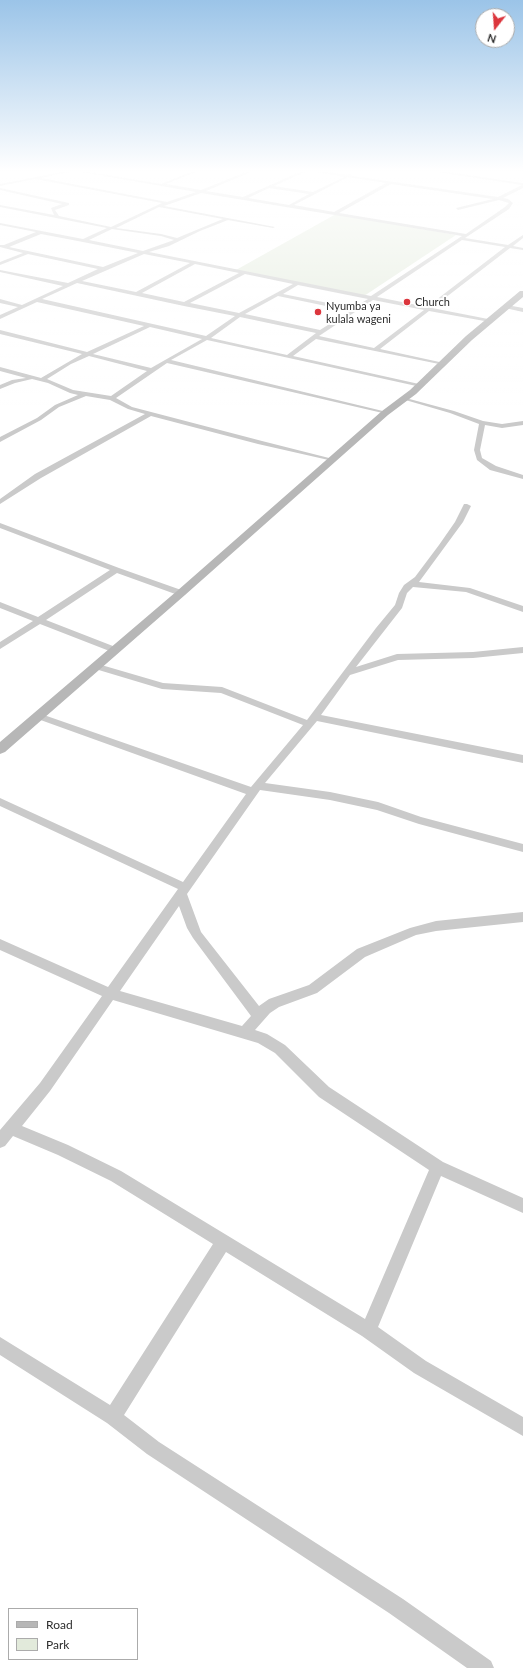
<!DOCTYPE html>
<style>
body{margin:0}
#map{position:relative;width:523px;height:1668px;overflow:hidden;background:#fff;font-family:Lato,sans-serif}
canvas{display:block}
.legend{position:absolute;left:8px;top:1608px;width:130px;height:52px;box-sizing:border-box;background:#fff;border:1px solid #ababab;margin:0;padding:5px 7px;list-style:none;font-size:12px;color:#2d2d2d}
.legend li{display:flex;align-items:center;gap:8px;height:20px}
.legend b{width:20px;border:1px solid #ababab}
.north{position:absolute;left:475px;top:8px;width:40px;height:40px;box-sizing:border-box;background:#fff;border:1px solid #ababab;border-radius:50%;rotate:197deg;font-size:11px;font-weight:700;line-height:16px;text-align:center;color:#2d2d2d}
.north::after{content:'';display:block;margin:auto;width:14px;height:18px;background:#dc363d;clip-path:polygon(50% 0,100% 100%,50% 72%,0 100%)}
</style>
<div id="map">
<canvas width="523" height="1668"></canvas>
<ul class="legend">
<li><b style="height:5px;background:#b7b7b7"></b>Road</li>
<li><b style="height:11px;background:#e2eadb"></b>Park</li>
</ul>
<div class="north">N</div>
</div>
<script>
const ctx = document.querySelector('canvas').getContext('2d');
ctx.lineJoin = 'round';
function fillPath(path, color) { ctx.fillStyle = color; ctx.fill(path, 'evenodd'); }
const poly = rows => new Path2D(rows.map(r => 'M' + r).join(''));
function stroke(path, color, width, dash) { ctx.strokeStyle = color; ctx.lineWidth = width; ctx.lineCap = dash ? 'butt' : 'round'; ctx.setLineDash(dash || []); ctx.stroke(path); }
function write(font, color, halo, rows, align = 'center') {
  ctx.font = font + ' Lato,sans-serif'; ctx.lineWidth = 4; ctx.setLineDash([]); ctx.textBaseline = 'middle'; ctx.strokeStyle = halo; ctx.fillStyle = color; for (const [text, x, y, turn = 0] of rows) {
    ctx.save(); ctx.translate(x, y); ctx.rotate((+turn || 0) * Math.PI / 180); ctx.textAlign = isNaN(turn) ? turn : align; if (halo) ctx.strokeText(text, 0, 0); ctx.fillText(text, 0, 0); ctx.restore();
  }
}
fillPath(poly([
 [336,214,456,235,364,296,236,270]
]), '#e2eadb');
fillPath(poly([
 [62,172,69,172,41,178,167,202,196,192,81,172,89,172,161,184,191,172,196,172,166,184,201,190,246,172,251,172,206,191,243,197,300,172,305,172,274,186,313,192,344,177,318,172,327,172,347,175,350,174,352,176,498,197,522,185,437,172,446,172,523,183,523,188,503,198,508,199,513,203,509,209,465,238,508,245,523,235,523,238,513,246,523,248,523,250,510,248,432,308,488,319,491,321,490,322,429,311,380,349,444,363,444,365,316,339,293,356,419,384,422,386,421,387,207,340,171,360,387,412,387,414,167,363,116,398,132,407,262,441,333,459,333,461,258,444,151,416,41,478,0,504,0,499,35,474,145,414,128,409,110,400,86,396,59,407,41,420,0,442,0,437,37,418,55,405,78,395,70,393,48,383,32,379,15,383,0,389,0,385,12,380,26,378,0,371,0,367,41,378,82,354,0,334,0,330,87,352,144,326,37,302,0,319,0,315,18,307,0,303,0,299,22,305,63,286,0,272,0,270,68,283,98,269,28,254,0,265,0,262,23,253,0,247,0,245,4,245,36,232,0,225,0,223,83,239,107,228,0,207,0,205,54,215,51,208,62,204,0,190,0,188,69,203,69,205,55,210,59,216,111,227,162,203,35,179,0,186,0,184,62,172],
 [348,177,386,183,334,212,294,205,348,177],
 [391,184,493,199,456,208,458,210,499,200,509,203,505,207,466,234,339,213,391,184],
 [269,188,309,194,289,205,248,198,269,188],
 [201,193,462,236,371,296,149,252,169,246,200,231,228,220,273,228,275,227,164,206,201,193],
 [159,207,223,219,177,238,161,234,116,228,159,207],
 [112,229,161,236,174,240,143,251,89,240,112,229],
 [41,234,83,242,138,253,103,267,9,247,41,234],
 [462,240,505,247,427,307,377,297,462,240],
 [144,254,190,263,136,292,82,281,144,254],
 [195,264,239,273,184,302,142,293,195,264],
 [245,274,293,284,239,313,190,303,245,274],
 [77,283,184,306,235,316,206,336,42,299,77,283],
 [298,285,368,299,353,308,283,294,298,285],
 [278,296,350,311,320,330,245,314,278,296],
 [373,300,424,310,374,348,319,336,373,300],
 [240,317,316,333,287,355,211,338,240,317],
 [150,327,202,339,151,368,93,354,150,327],
 [89,356,147,371,111,396,73,390,47,379,71,364,89,356],
 [507,305,523,308,523,312,505,308,504,307,507,305],
 [402,397,454,411,483,421,502,424,523,421,523,425,502,428,485,425,480,450,482,458,496,466,523,475,523,479,490,470,477,460,474,450,479,424,450,413,402,399,402,397],
 [464,504,467,504,471,506,463,522,419,582,470,588,523,606,523,612,466,592,413,587,407,593,402,608,356,667,397,654,473,652,523,647,523,653,473,658,398,660,350,675,321,715,523,755,523,763,317,721,265,783,330,792,378,802,421,817,523,844,523,852,419,824,377,810,330,800,260,790,187,894,201,932,259,1006,269,999,309,985,357,949,410,928,436,921,523,912,523,922,436,931,416,935,365,957,317,993,279,1007,270,1013,255,1030,267,1034,285,1045,329,1087,443,1162,523,1198,523,1213,441,1176,378,1327,426,1361,523,1417,523,1436,414,1373,362,1336,226,1252,124,1415,159,1442,403,1599,491,1661,494,1668,467,1668,389,1613,147,1454,107,1423,0,1355,0,1337,110,1405,213,1244,111,1181,58,1155,13,1136,5,1146,0,1148,0,1130,40,1083,102,996,0,950,0,939,108,987,178,889,0,806,0,798,183,882,246,794,35,718,33,716,38,713,41,714,251,787,303,725,221,693,162,689,92,668,90,666,92,664,98,664,163,683,222,687,307,720,376,628,395,605,399,593,404,585,415,577,439,545,455,522,464,504],
 [179,906,187,928,193,938,251,1016,242,1026,120,991,179,906],
 [113,1000,258,1043,275,1053,319,1097,429,1170,365,1319,121,1171,68,1145,22,1126,50,1091,113,1000],
 [0,523,119,568,184,591,185,593,184,595,178,595,117,573,46,620,118,648,120,650,118,652,112,652,40,624,0,649,0,642,33,621,0,608,0,602,38,617,110,570,0,528,0,523]
]), '#cacaca');
fillPath(poly([
 [520,291,523,291,523,297,472,340,416,394,388,415,185,595,5,752,0,754,0,742,177,591,382,411,410,390,466,336,520,291]
]), '#b7b7b7');
const sky = ctx.createLinearGradient(0, 0, 0, 405);
sky.addColorStop(0, '#9bc4e8');
sky.addColorStop(0.42, '#fff');
sky.addColorStop(1, '#ffffff00');
ctx.fillStyle = sky;
ctx.fillRect(0, 0, 523, 405);
for (const [x, y, r, color] of [
 [407,302,4,"#dc363d"],
 [318,312,4,"#dc363d"]
]) { const dot = new Path2D(); dot.arc(x, y, r, 0, 2 * Math.PI); ctx.fillStyle = color; ctx.fill(dot); stroke(dot, '#fff', 1.5); }
write('11px', '#2d2d2d', '#fff', [
 ["Church",415,302],
 ["Nyumba ya",326,306],
 ["kulala wageni",326,319]
], 'left');
</script>
